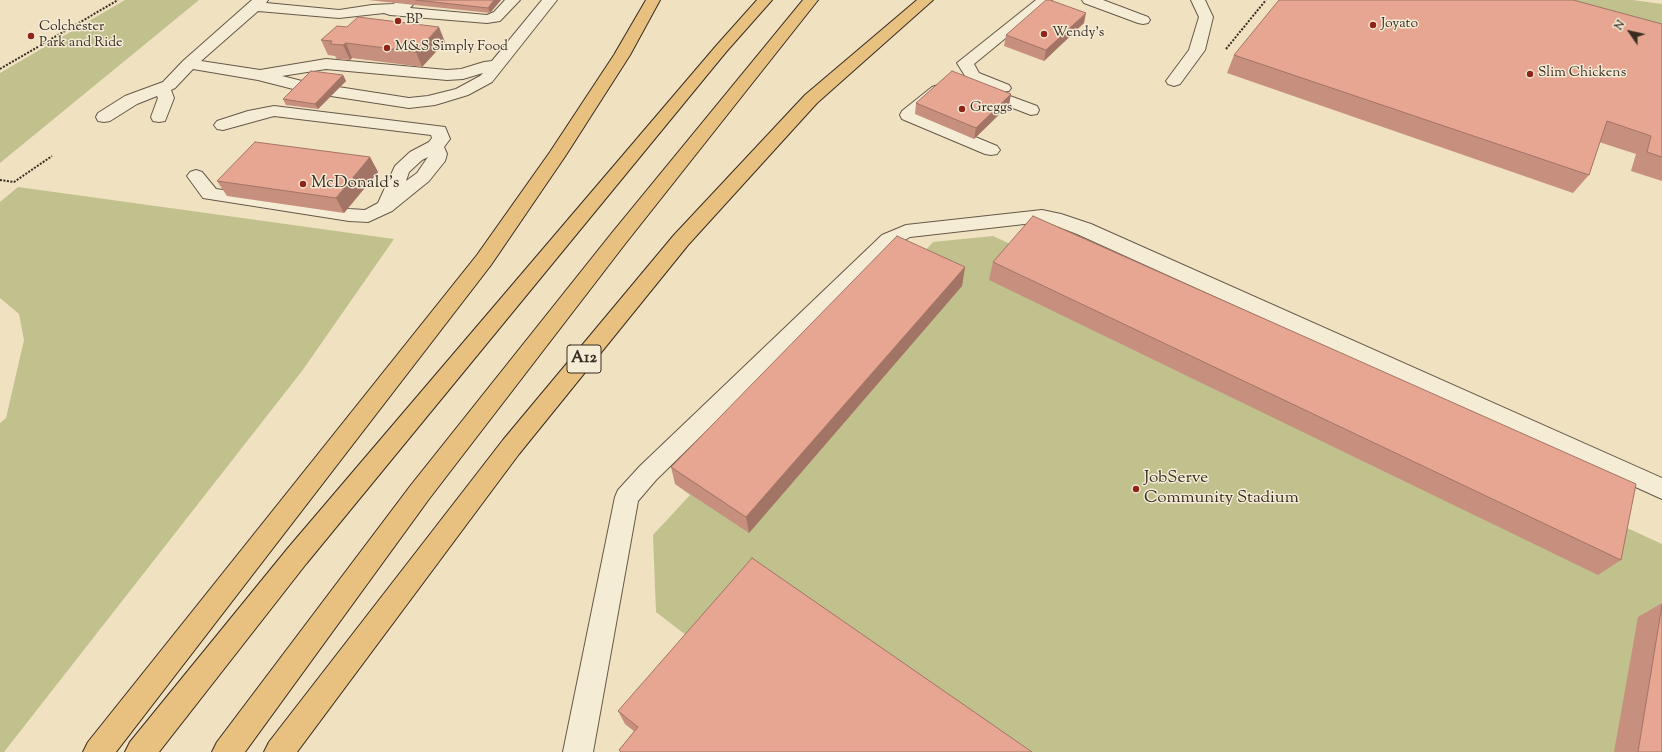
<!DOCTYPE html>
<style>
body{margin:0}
#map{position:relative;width:1662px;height:752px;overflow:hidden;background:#f0e1c0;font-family:"Sorts Mill Goudy",serif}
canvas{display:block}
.north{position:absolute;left:1610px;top:12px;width:40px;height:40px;-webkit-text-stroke:3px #f5ecd6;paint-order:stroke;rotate:304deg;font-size:11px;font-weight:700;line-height:16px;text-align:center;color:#382c22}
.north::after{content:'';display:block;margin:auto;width:14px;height:18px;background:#382c22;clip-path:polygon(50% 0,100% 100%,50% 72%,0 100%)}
</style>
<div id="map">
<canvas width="1662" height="752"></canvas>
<div class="north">N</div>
</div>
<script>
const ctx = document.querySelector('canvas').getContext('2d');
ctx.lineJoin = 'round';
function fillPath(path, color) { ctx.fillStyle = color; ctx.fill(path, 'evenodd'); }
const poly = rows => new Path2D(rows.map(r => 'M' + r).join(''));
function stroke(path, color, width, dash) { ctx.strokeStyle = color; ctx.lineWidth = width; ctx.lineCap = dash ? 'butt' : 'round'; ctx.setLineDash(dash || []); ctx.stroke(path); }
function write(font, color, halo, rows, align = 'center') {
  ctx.font = font + ' "Sorts Mill Goudy",serif'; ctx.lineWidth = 3; ctx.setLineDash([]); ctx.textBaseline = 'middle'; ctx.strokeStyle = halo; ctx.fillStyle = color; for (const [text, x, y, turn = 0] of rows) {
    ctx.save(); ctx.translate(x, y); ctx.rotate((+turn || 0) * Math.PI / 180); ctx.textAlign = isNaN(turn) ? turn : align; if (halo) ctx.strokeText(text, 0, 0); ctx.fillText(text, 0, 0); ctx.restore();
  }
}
fillPath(poly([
 [125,0,199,0,0,163,0,73],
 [1543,0,1633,0,1662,4,1662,37],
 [18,187,394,239,302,371,4,752,0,752,0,423,6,418,24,340,19,314,0,298,0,202],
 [993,236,1662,544,1662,752,633,752,644,739,625,724,695,642,656,612,653,535,690,495,675,484,895,254,914,263,933,242]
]), '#c1c18d');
const minor = poly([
 [252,0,268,0,266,3,339,10,372,5,393,4,402,0,417,0,410,8,487,15,494,12,505,0,520,0,500,21,487,23,390,15,384,13,339,18,258,11,201,61,260,70,326,59,447,70,461,69,484,62,492,61,542,0,557,0,492,82,468,95,435,105,409,108,305,92,258,80,193,69,175,88,171,90,174,98,165,121,159,122,153,121,151,117,158,98,157,96,137,104,110,121,104,122,98,121,96,117,98,113,125,96,163,82,183,61,252,0],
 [326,69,447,80,463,79,483,73,480,76,456,89,428,96,409,98,306,82,282,76,326,69],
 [1036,0,1052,0,974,64,979,73,1009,85,1011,88,1009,91,999,92,1037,106,1039,110,1037,114,1031,115,976,94,974,91,976,88,982,86,987,87,967,79,957,63,1036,0],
 [1082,0,1103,0,1148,17,1150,20,1148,23,1143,24,1138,23,1084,3,1082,0],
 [1191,0,1205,0,1213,17,1205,50,1180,84,1174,86,1168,84,1166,81,1189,50,1199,17,1191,0],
 [938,85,944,87,946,90,920,114,997,146,1000,150,997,154,991,155,985,154,902,119,900,115,902,111,932,87,938,85],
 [274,106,445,127,450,139,444,147,447,154,445,161,429,181,392,211,368,222,349,221,203,198,187,176,190,172,196,170,202,172,216,189,349,209,365,210,378,203,395,166,410,152,429,142,432,138,431,135,274,116,223,130,217,129,214,125,217,121,248,111,274,106],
 [428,157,417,173,406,181,409,172,422,160,428,157],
 [1042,210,1061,214,1091,224,1662,478,1662,499,1077,234,1051,224,1042,222,910,237,896,245,656,480,638,501,593,752,563,752,615,497,618,490,640,466,882,235,906,225,1042,210]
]);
const highway = poly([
 [646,0,660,0,630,55,566,155,491,265,116,752,83,752,88,742,477,255,550,152,614,55,646,0],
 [757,0,772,0,726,52,306,564,159,752,125,752,130,742,288,548,716,46,757,0],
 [803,0,818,0,625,244,429,499,245,752,212,752,217,742,411,485,611,234,803,0],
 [917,0,933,0,817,103,688,245,519,454,297,752,264,752,269,742,503,440,674,235,805,95,917,0]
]);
stroke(minor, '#66594a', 2);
stroke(highway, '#382c22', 2);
stroke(poly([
 [1226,49,1266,0],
 [0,69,118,0],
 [0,180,14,182,52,156]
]), '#382c22', 2, [2, 1.5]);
fillPath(minor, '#f5ecd6');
fillPath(highway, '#e8c080');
fillPath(poly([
 [368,0,501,0,490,13],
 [1084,23,1044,61,1004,46,1006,35],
 [1662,24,1662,181,1631,171,1636,154,1599,142,1589,175,1573,193,1227,73,1234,55],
 [321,40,445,42,422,67,352,58,350,60,337,59,335,56,328,55],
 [343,75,346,81,318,109,286,105,283,99],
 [1011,94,1009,105,974,139,915,114,916,103],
 [370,157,378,172,344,213,227,196,217,181],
 [993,262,1621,560,1598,575,989,280],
 [965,267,962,286,749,533,675,484,671,467],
 [1662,603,1662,752,1614,752,1638,617],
 [618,711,1032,752,620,752,619,750,634,731,625,724]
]), '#c78f7e');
fillPath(poly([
 [494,0,501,0,490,13,488,8],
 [1086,13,1084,23,1044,61,1046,50],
 [439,27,445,42,422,67,416,52],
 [346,43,352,58,350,60,343,45],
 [343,75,346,81,318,109,315,104],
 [1011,94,1009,105,974,139,976,128],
 [370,157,378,172,344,213,336,198],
 [965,267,962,286,749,533,746,517]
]), '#a27466');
const building = poly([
 [416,0,494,0,488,8,416,0],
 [1046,0,1050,0,1086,13,1046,50,1006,35,1046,0],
 [1279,0,1573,0,1662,24,1662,157,1647,152,1651,136,1607,121,1589,175,1234,55,1279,0],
 [358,17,439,27,416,52,346,43,343,45,330,44,332,41,321,40,337,26,347,27,358,17],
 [311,71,343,75,315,104,283,99,311,71],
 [952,71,1011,94,976,128,916,103,952,71],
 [255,142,370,157,336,198,217,181,255,142],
 [1033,216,1636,484,1621,560,993,262,1033,216],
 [897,236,965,267,746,517,671,467,897,236],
 [752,558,1032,752,621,752,619,750,638,727,618,711,752,558],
 [1662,605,1662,752,1638,752,1662,605]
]);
fillPath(building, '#e7a692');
stroke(building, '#a27466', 1);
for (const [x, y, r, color] of [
 [398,21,4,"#8f2418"],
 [1373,25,4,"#8f2418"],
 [1044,34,4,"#8f2418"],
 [31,36,4,"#8f2418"],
 [387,48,4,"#8f2418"],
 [1530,74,4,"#8f2418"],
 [962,109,4,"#8f2418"],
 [303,184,4,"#8f2418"],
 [1136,489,4,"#8f2418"]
]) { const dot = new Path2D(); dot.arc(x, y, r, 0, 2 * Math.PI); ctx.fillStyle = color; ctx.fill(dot); stroke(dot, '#f5ecd6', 1.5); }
write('14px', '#382c22', '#f5ecd6', [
 ["BP",406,21],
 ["Joyato",1381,25],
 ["Colchester",39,28],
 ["Park and Ride",39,44],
 ["Wendy's",1052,34],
 ["M&S Simply Food",395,48],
 ["Slim Chickens",1538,74],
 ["Greggs",970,109]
], 'left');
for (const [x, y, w] of [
 [584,359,34]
]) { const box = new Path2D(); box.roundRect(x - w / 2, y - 14, w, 28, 3); ctx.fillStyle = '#f5ecd6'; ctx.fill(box); stroke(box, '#382c22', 1); }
write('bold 16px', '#382c22', null, [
 ["A12",584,359]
]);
write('17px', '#382c22', '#f5ecd6', [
 ["McDonald's",311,184],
 ["JobServe",1144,479],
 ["Community Stadium",1144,499]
], 'left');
</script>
